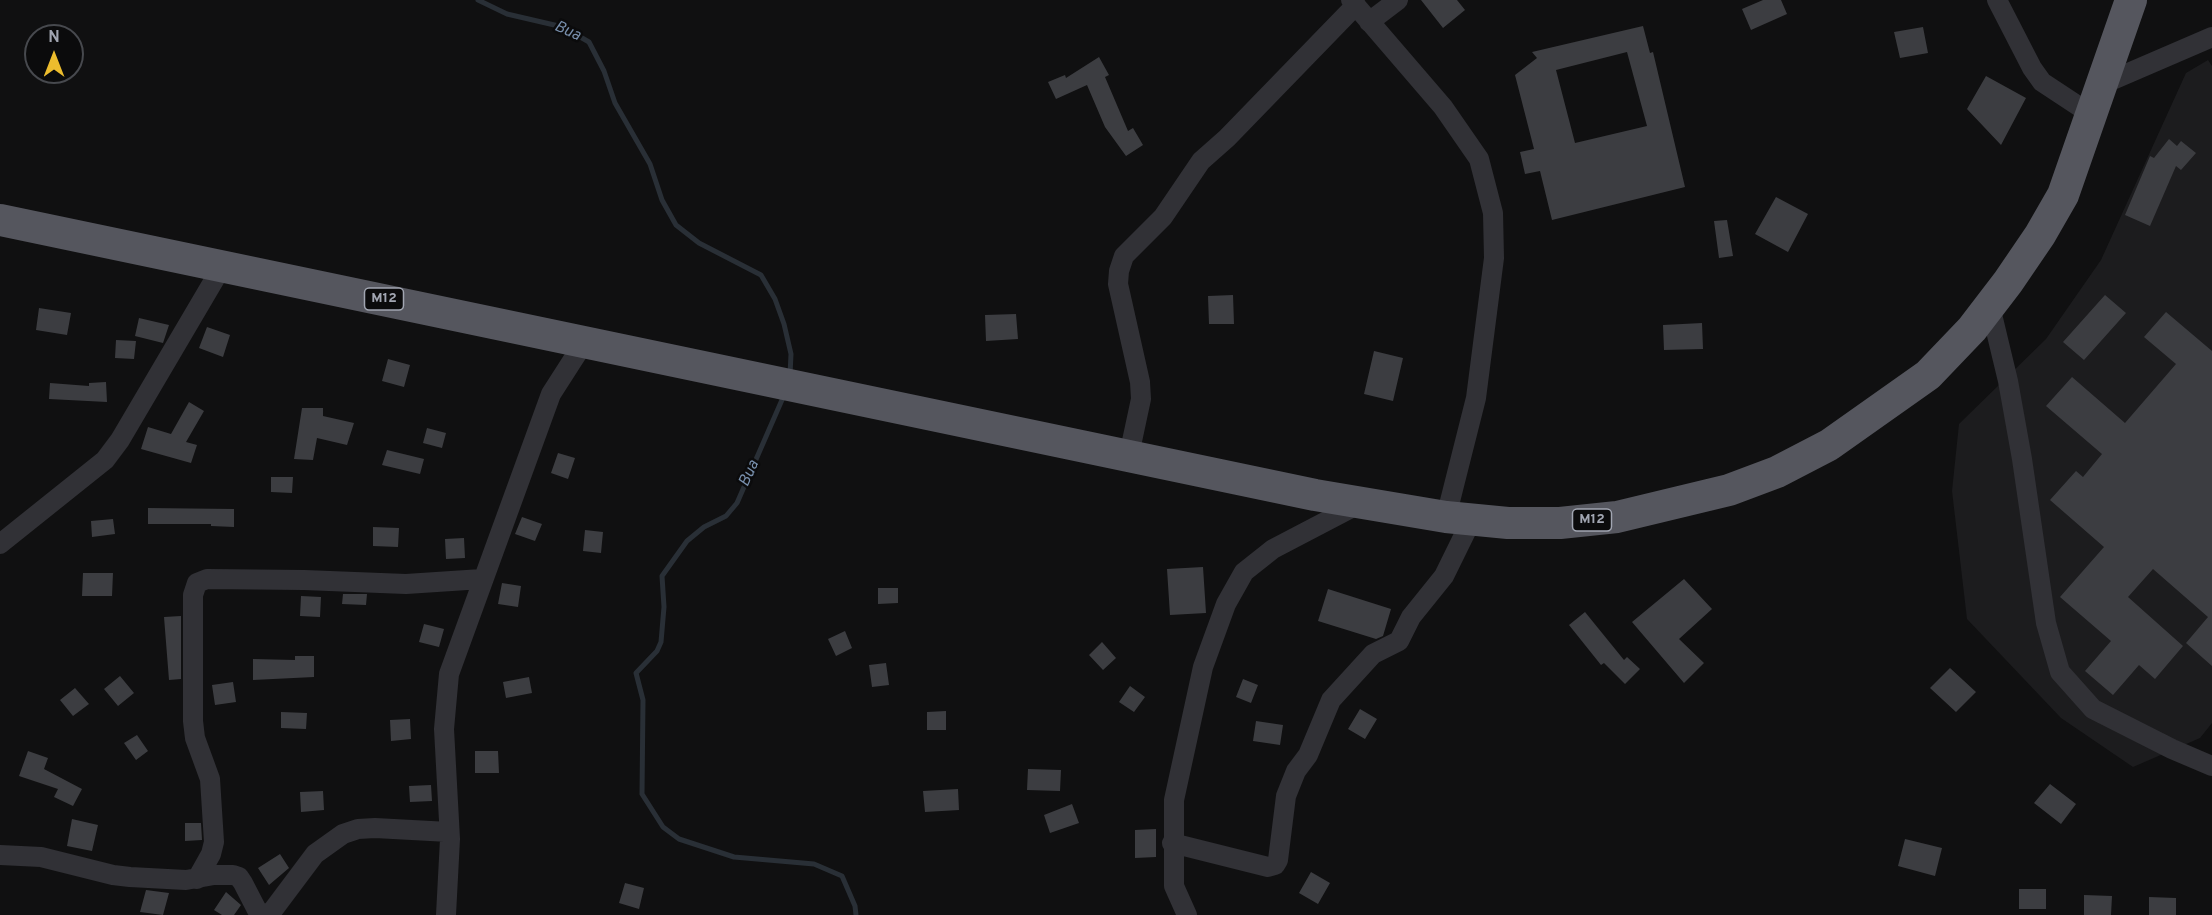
<!DOCTYPE html>
<style>
body{margin:0}
#map{position:relative;width:2212px;height:915px;overflow:hidden;background:#101011;font-family:Overpass,sans-serif}
canvas{display:block}
.north{position:absolute;left:24px;top:24px;width:60px;height:60px;box-sizing:border-box;background:#0b0b0c;border:2px solid #47494e;border-radius:50%;rotate:0deg;font-size:16px;font-weight:700;line-height:24px;text-align:center;color:#a1a5b1}
.north::after{content:'';display:block;margin:auto;width:21px;height:27px;background:#ecbc2d;clip-path:polygon(50% 0,100% 100%,50% 72%,0 100%)}
</style>
<div id="map">
<canvas width="2212" height="915"></canvas>
<div class="north">N</div>
</div>
<script>
const ctx = document.querySelector('canvas').getContext('2d');
ctx.lineJoin = 'round';
function fillPath(path, color) { ctx.fillStyle = color; ctx.fill(path, 'evenodd'); }
const poly = rows => new Path2D(rows.map(r => 'M' + r).join(''));
function stroke(path, color, width, dash) { ctx.strokeStyle = color; ctx.lineWidth = width; ctx.lineCap = dash ? 'butt' : 'round'; ctx.setLineDash(dash || []); ctx.stroke(path); }
function write(font, color, halo, rows, align = 'center') {
  ctx.font = font + ' Overpass,sans-serif'; ctx.lineWidth = 5; ctx.setLineDash([]); ctx.textBaseline = 'middle'; ctx.strokeStyle = halo; ctx.fillStyle = color; for (const [text, x, y, turn = 0] of rows) {
    ctx.save(); ctx.translate(x, y); ctx.rotate((+turn || 0) * Math.PI / 180); ctx.textAlign = isNaN(turn) ? turn : align; if (halo) ctx.strokeText(text, 0, 0); ctx.fillText(text, 0, 0); ctx.restore();
  }
}
fillPath(poly([
 [2208,60,2212,66,2212,723,2200,738,2133,767,2061,718,1967,619,1952,491,1959,424,2046,339,2101,260,2186,73]
]), '#1c1c1e');
stroke(poly([
 [478,0,507,14,563,27,589,42,604,71,615,103,650,164,662,200,676,225,699,243,761,275,775,299,784,324,791,354,790,375],
 [785,393,737,503,726,516,704,527,687,541,662,576,664,607,661,642,657,651,636,673,643,700,642,794,663,827,679,839,734,857,814,864,842,876,855,906,856,915]
]), '#292f36', 5);
fillPath(poly([
 [1421,0,1457,0,1465,10,1443,28],
 [1763,0,1781,0,1787,14,1751,30,1742,9],
 [1643,26,1650,53,1653,52,1685,187,1552,220,1540,171,1525,174,1520,152,1534,149,1515,75,1537,58,1532,52],
 [1627,52,1647,126,1575,143,1556,70],
 [1923,27,1928,53,1900,58,1894,32],
 [1099,57,1109,75,1105,77,1128,131,1133,128,1143,145,1126,156,1105,127,1087,85,1056,99,1048,82,1065,75,1066,78],
 [1986,76,2026,98,2001,145,1967,109],
 [2169,139,2177,146,2181,141,2196,153,2181,170,2176,166,2150,226,2125,215,2150,156,2154,158],
 [1776,197,1808,214,1788,252,1755,234],
 [1727,220,1733,256,1719,258,1714,221],
 [1233,295,1234,324,1209,324,1208,296],
 [2105,295,2126,313,2084,360,2063,342],
 [39,308,71,313,67,335,36,330],
 [2166,312,2212,351,2212,666,2186,643,2208,617,2153,569,2128,597,2183,646,2155,679,2139,665,2113,695,2085,671,2111,641,2060,597,2104,547,2050,500,2076,471,2083,477,2102,454,2046,406,2072,377,2125,423,2176,364,2144,337],
 [1016,314,1018,339,986,341,985,315],
 [139,318,169,325,163,343,135,336],
 [1702,323,1703,349,1664,350,1663,325],
 [207,327,230,335,223,357,199,348],
 [116,340,136,341,134,359,115,358],
 [1374,351,1403,358,1393,401,1364,394],
 [388,359,410,365,404,387,382,381],
 [106,382,107,402,49,399,50,383,89,386,89,383],
 [189,402,204,411,186,442,197,445,191,463,141,449,148,427,171,434],
 [302,408,323,408,323,416,354,423,347,445,317,438,313,460,294,459],
 [427,428,446,433,442,448,423,443],
 [387,450,424,459,420,474,382,465],
 [558,453,575,458,568,479,551,473],
 [271,477,293,477,292,493,271,492],
 [148,508,234,509,234,527,211,526,211,524,148,524],
 [522,517,542,524,535,541,515,534],
 [113,519,115,534,92,537,91,521],
 [373,527,399,528,398,547,373,546],
 [585,530,603,532,601,553,583,551],
 [464,538,465,558,446,559,445,539],
 [1203,567,1206,613,1170,615,1167,569],
 [83,573,113,573,112,596,82,596],
 [1684,579,1712,609,1679,639,1704,663,1684,683,1632,622],
 [502,583,521,586,518,607,498,604],
 [878,588,898,588,898,603,878,604],
 [1328,589,1391,609,1383,636,1376,639,1318,621],
 [343,594,367,594,366,605,342,604],
 [301,596,321,597,320,617,300,616],
 [1585,612,1624,660,1627,657,1640,669,1625,684,1604,663,1601,665,1569,625],
 [181,616,181,679,169,680,164,617],
 [424,624,444,629,439,647,419,642],
 [845,631,852,648,836,656,828,639],
 [1102,642,1116,658,1103,670,1089,655],
 [295,656,314,656,314,677,253,680,253,659,295,660],
 [886,663,889,685,872,687,869,665],
 [1950,668,1976,692,1956,712,1930,688],
 [120,676,134,693,118,706,104,689],
 [529,677,532,693,506,698,503,682],
 [1243,679,1258,685,1251,703,1236,697],
 [233,682,236,702,215,705,212,685],
 [1130,686,1145,697,1134,712,1119,702],
 [75,688,89,704,73,716,60,700],
 [1360,709,1377,719,1365,739,1348,729],
 [946,711,946,730,927,730,927,712],
 [281,712,307,713,306,729,281,728],
 [410,719,411,739,391,741,390,720],
 [1256,721,1283,725,1280,745,1253,741],
 [137,735,148,751,136,760,124,743],
 [28,751,48,758,44,769,82,789,73,806,54,797,58,789,19,776],
 [475,751,498,751,499,773,475,773],
 [1028,769,1061,770,1060,791,1027,790],
 [2050,784,2076,804,2061,824,2034,803],
 [431,785,432,801,410,802,409,786],
 [958,789,959,810,925,812,923,791],
 [323,791,324,810,301,812,300,792],
 [1072,804,1079,823,1050,833,1044,815],
 [72,819,98,825,92,851,67,846],
 [185,823,201,823,202,840,185,841],
 [1156,829,1156,857,1135,858,1135,830],
 [1905,839,1942,848,1935,876,1898,866],
 [280,854,289,868,269,885,258,868],
 [1311,872,1330,883,1318,904,1299,893],
 [625,883,644,888,639,909,619,903],
 [2019,889,2046,889,2046,909,2019,909],
 [146,890,169,893,163,915,140,912],
 [226,892,241,905,234,915,222,915,214,910],
 [2084,895,2112,896,2111,915,2084,915],
 [2149,897,2176,898,2176,915,2149,915]
]), '#3c3d41');
stroke(poly([
 [1351,0,1443,107,1479,159,1493,213,1494,258,1476,398,1446,517],
 [1997,0,2032,68,2042,82,2092,115],
 [1369,22,1398,0],
 [2103,84,2212,37],
 [1990,306,2008,381,2022,459,2046,623,2060,672,2093,709,2172,749,2212,766],
 [1129,455,1141,399,1140,382,1118,284,1119,271,1124,256,1163,217,1201,161,1227,138,1356,5],
 [0,544,105,460,120,440,223,265],
 [1172,843,1268,867,1275,865,1278,860,1286,796,1296,771,1308,755,1331,700,1373,654,1399,641,1411,617,1444,576,1472,519],
 [0,855,41,857,113,875,130,877,186,880,214,875,233,875,239,877,243,883,258,912,270,914,315,854,343,834,358,829,375,828,449,832],
 [197,879,211,854,214,842,210,779,195,738,193,721,193,595,197,583,207,579,304,580,406,584,482,579],
 [446,915,450,839,444,729,449,674,551,394,585,341],
 [1187,915,1174,886,1174,800,1203,667,1226,604,1244,572,1273,549,1361,503]
]), '#313136', 20);
stroke(poly([
 [0,220,1315,495,1446,517,1508,523,1560,523,1617,517,1729,490,1777,472,1829,445,1928,375,1972,329,2008,282,2040,235,2063,195,2131,0]
]), '#55565e', 32);
for (const [x, y, w] of [
 [384,299,39],
 [1592,520,39]
]) { const box = new Path2D(); box.roundRect(x - w / 2, y - 11, w, 22, 4.5); ctx.fillStyle = '#0b0b0c'; ctx.fill(box); stroke(box, '#a1a5b1', 1.5); }
write('bold 14px', '#a1a5b1', null, [
 ["M12",384,299],
 ["M12",1592,520]
]);
write('italic 16px', '#788fac', '#0b0b0c', [
 ["Bua",567,32,24],
 ["Bua",750,474,-65]
]);
</script>
